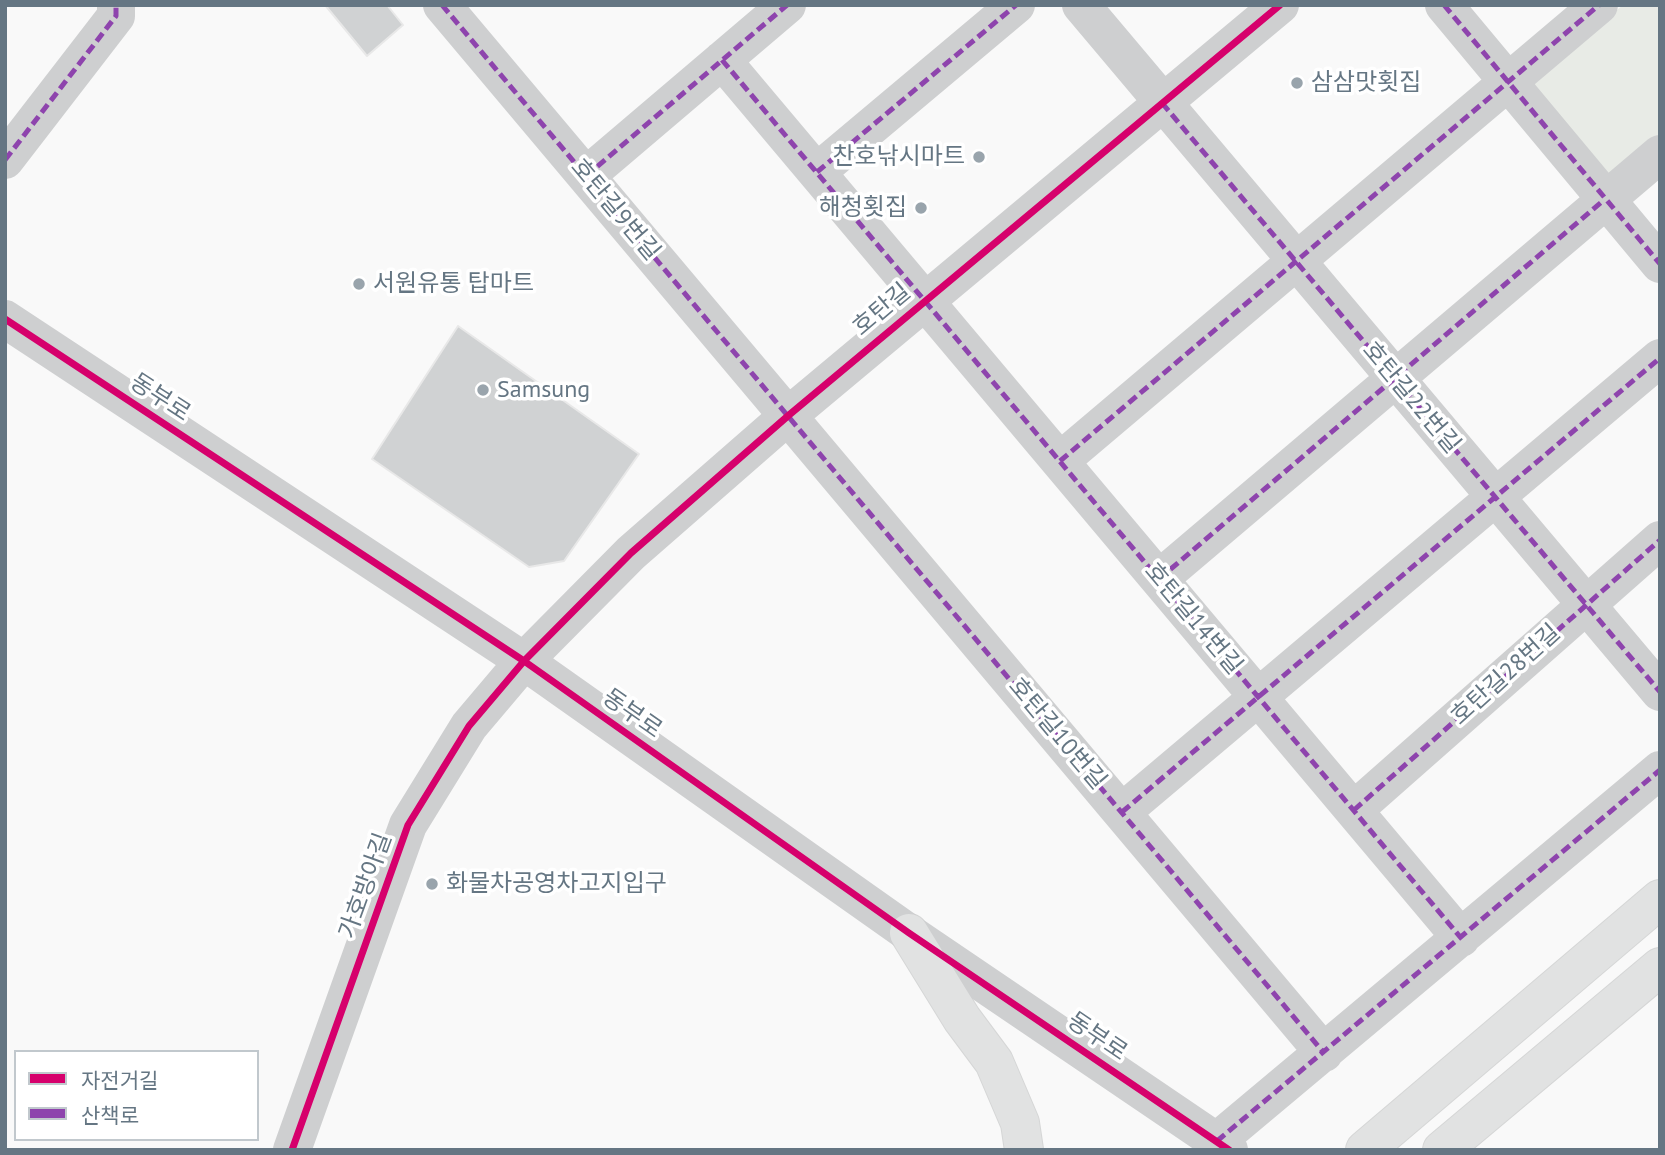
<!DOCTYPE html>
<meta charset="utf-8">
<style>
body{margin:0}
#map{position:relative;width:1665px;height:1155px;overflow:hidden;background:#f9f9f9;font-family:"PT Sans","Noto Sans KR",sans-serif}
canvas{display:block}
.frame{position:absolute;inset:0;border:7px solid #657683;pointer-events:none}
.legend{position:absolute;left:14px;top:1050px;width:245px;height:91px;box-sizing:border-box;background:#fff;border:2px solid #c1c8cd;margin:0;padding:9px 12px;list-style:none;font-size:21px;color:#657683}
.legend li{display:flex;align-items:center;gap:14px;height:35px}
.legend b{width:35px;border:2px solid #c1c8cd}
</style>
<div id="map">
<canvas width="1665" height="1155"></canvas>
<div class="frame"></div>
<ul class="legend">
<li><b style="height:9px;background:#d6006c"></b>자전거길</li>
<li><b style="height:9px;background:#8e44ad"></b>산책로</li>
</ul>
</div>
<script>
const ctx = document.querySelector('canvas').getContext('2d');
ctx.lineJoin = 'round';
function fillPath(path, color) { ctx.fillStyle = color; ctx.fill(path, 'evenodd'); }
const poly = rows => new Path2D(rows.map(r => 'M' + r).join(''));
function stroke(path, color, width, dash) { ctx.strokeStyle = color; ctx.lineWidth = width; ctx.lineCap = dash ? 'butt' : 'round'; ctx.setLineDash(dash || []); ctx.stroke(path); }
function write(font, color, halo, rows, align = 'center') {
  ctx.font = font + ' "PT Sans","Noto Sans KR",sans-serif'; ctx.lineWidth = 7; ctx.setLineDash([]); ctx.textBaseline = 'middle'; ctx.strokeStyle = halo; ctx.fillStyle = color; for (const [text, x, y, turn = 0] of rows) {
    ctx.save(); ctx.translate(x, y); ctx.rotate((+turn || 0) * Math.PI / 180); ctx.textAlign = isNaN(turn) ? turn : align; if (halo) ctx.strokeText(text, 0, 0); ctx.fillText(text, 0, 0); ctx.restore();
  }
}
fillPath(poly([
 [1623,5,1660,5,1660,136,1606,181,1526,86]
]), '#e8ebe6');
const building = poly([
 [325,5,387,5,403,25,367,56,325,5],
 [458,326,639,454,564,561,529,567,372,459,458,326]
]);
fillPath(building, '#d0d2d3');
stroke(building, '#e8e8e8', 2);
const highway = poly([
 [909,933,962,1019,994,1062,1020,1123,1024,1150],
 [1365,1150,1660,899],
 [1442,1150,1660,967]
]);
stroke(highway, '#d5d6d6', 40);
stroke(poly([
 [442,5,1324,1053],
 [1081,5,1660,692],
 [1444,5,1660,264],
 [722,60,1461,938],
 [5,160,116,16,116,5],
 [817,172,1016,5],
 [586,176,787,5],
 [5,319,524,661,909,933,1229,1150],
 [1060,461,1599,5],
 [1159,579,1660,154],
 [1354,810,1660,540],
 [1122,812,1660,358],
 [1217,1141,1660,770],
 [292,1150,408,825,469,726,524,661,631,553,789,415,1280,5]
]), '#cecfd0', 38);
stroke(highway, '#e1e2e2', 38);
stroke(poly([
 [442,5,1324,1053],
 [1444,5,1660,264],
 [722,60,1461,938],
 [1162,103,1660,692],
 [5,160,116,16,116,5],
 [817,172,1016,5],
 [586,176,787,5],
 [1060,461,1599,5],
 [1159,579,1604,200],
 [1354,810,1660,540],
 [1122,812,1660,358],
 [1217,1141,1660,770]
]), '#8e44ad', 5, [10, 5]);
stroke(poly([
 [5,319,524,661,909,933,1229,1150],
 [292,1150,408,825,469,726,524,661,631,553,789,415,1280,5]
]), '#d6006c', 7);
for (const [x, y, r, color] of [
 [1297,83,7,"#99a4ac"],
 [979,157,7,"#99a4ac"],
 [921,208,7,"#99a4ac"],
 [359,284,7,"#99a4ac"],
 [483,390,7,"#99a4ac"],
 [432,884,7,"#99a4ac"]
]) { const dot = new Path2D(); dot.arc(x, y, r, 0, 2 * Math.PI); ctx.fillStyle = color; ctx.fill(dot); stroke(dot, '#fff', 2.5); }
write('24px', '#657683', '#fff', [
 ["삼삼맛횟집",1311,83],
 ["찬호낚시마트",965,157,"right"],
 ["해청횟집",907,208,"right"],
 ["서원유통 탑마트",373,284],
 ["Samsung",497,390],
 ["화물차공영차고지입구",446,884]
], 'left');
write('24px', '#657683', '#fff', [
 ["호탄길9번길",615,210,50],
 ["호탄길",882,310,-40],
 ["동부로",160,398,33],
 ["호탄길22번길",1411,398,50],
 ["호탄길14번길",1193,619,50],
 ["호탄길28번길",1506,675,-42],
 ["동부로",632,714,35],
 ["호탄길10번길",1057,734,50],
 ["가호방아길",366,886,-70],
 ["동부로",1097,1037,34]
]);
</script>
